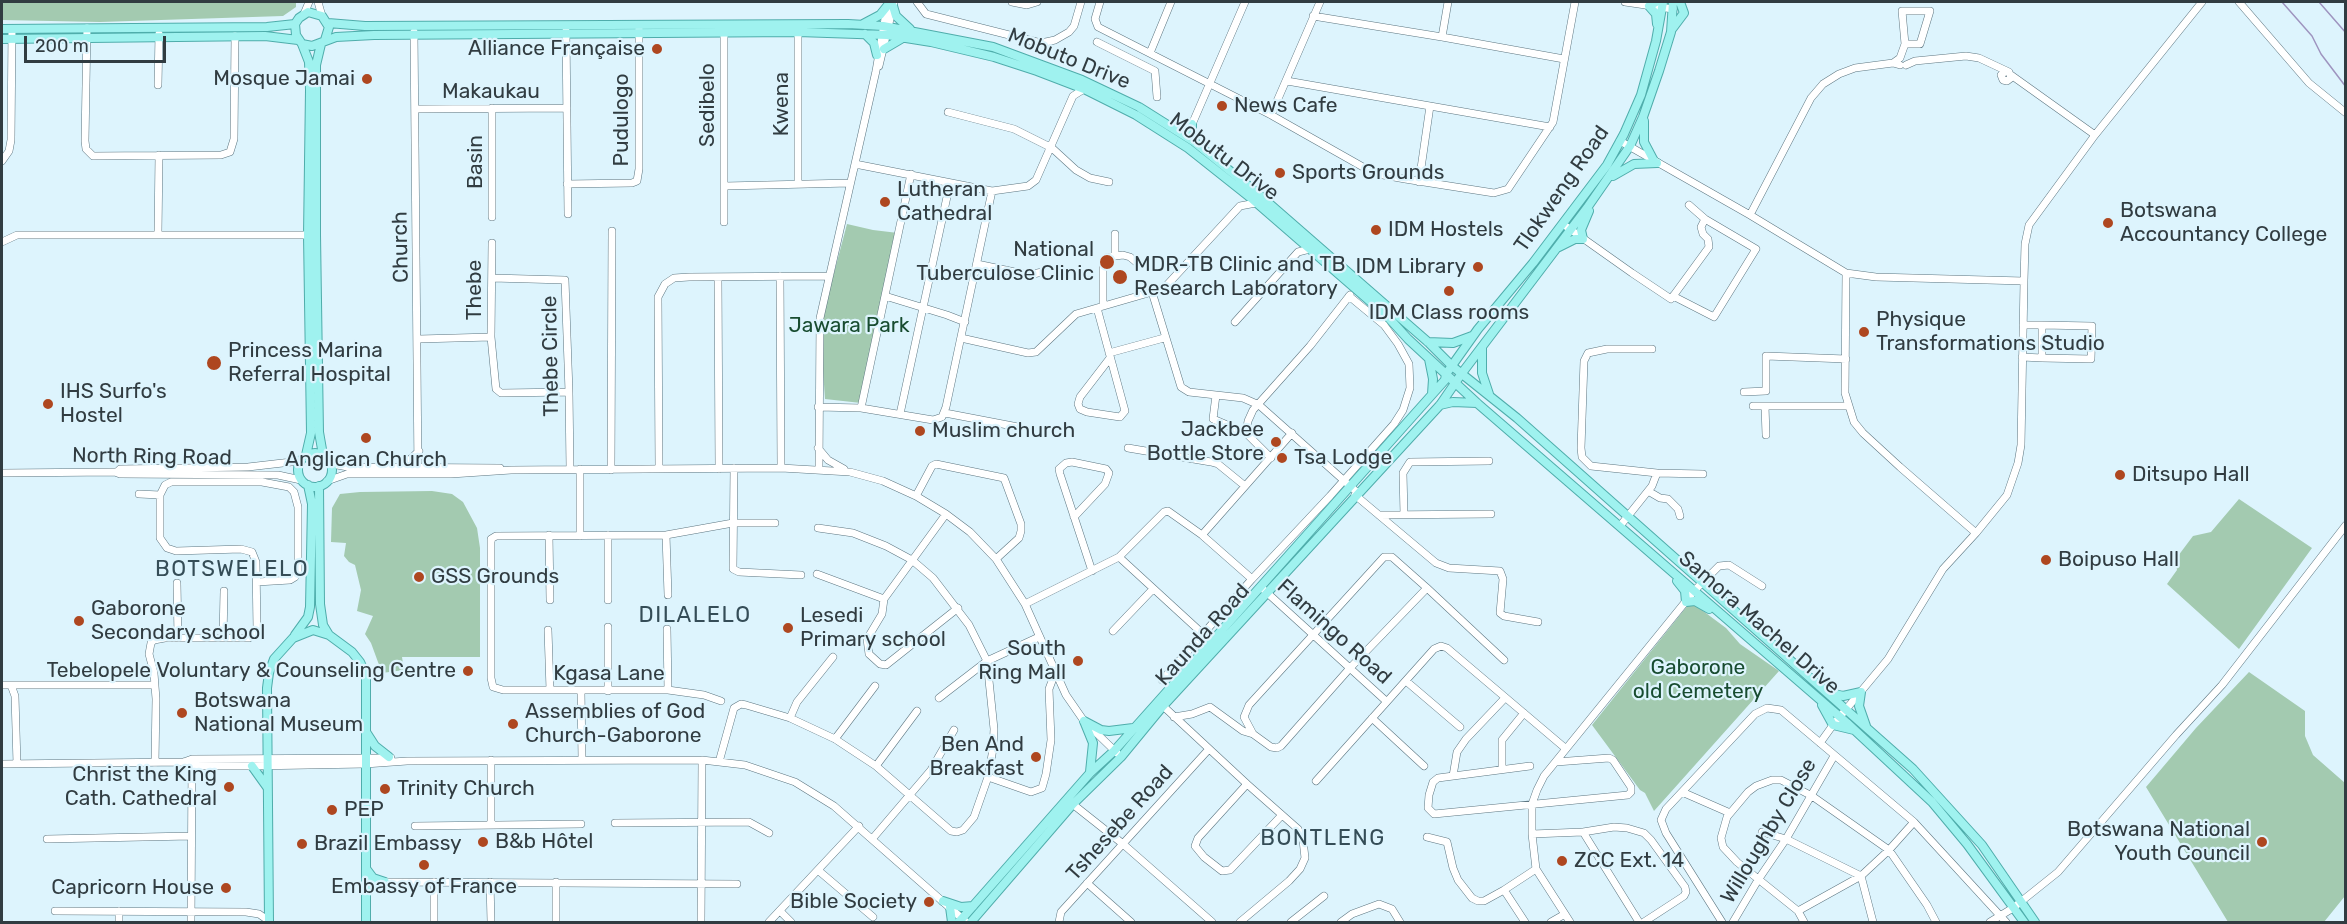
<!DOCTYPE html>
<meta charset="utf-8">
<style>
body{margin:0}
#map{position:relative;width:2347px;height:924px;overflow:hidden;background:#ddf4fd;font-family:Rubik,sans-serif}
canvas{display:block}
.frame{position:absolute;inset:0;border:3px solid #313c41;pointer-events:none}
.scale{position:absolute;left:24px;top:36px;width:142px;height:27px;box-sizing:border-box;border:3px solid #313c41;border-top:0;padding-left:8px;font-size:18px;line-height:21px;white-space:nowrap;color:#313c41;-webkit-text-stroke:4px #ddf4fd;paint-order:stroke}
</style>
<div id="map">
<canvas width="2347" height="924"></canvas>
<div class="frame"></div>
<div class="scale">200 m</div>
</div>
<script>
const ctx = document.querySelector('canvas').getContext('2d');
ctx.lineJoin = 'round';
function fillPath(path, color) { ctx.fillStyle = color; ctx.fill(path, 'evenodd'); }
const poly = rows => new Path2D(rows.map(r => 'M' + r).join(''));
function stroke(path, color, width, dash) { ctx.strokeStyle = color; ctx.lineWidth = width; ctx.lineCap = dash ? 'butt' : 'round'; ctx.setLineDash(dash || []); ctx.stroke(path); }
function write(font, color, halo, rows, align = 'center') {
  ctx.font = font + ' Rubik,sans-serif'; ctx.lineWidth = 4.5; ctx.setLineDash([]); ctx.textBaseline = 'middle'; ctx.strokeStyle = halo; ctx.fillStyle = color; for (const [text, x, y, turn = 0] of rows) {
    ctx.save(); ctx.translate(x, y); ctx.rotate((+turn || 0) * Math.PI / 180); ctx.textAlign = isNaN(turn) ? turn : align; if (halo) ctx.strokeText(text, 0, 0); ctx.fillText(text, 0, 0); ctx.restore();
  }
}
fillPath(poly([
 [2,2,296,2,296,7,283,16,100,22,2,20],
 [847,224,873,230,898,233,861,403,825,399,820,326],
 [432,491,452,494,463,502,477,528,480,548,480,657,402,657,404,670,382,673,371,643,365,634,373,616,357,611,361,590,355,565,349,562,344,556,346,543,331,542,332,508,340,494,360,492],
 [2239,499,2312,548,2239,649,2167,584,2177,570,2175,560,2193,536,2211,532],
 [1688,605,1695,605,1726,628,1740,644,1779,671,1654,811,1645,793,1640,790,1592,725],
 [2249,672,2305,711,2305,736,2313,755,2345,783,2345,896,2324,922,2228,922,2146,787,2196,728]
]), '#a3cab0');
stroke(poly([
 [2282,2,2312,36,2321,54,2346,87],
 [2319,2,2346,33]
]), '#9e94bf', 1.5);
const minor = poly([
 [318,2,322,16],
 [917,2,926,14,1041,43,1055,40,1069,32,1074,26,1081,2],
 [1012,2,1027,5,1037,2],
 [1100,2,1095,19,1098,27,1271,115,1363,167,1383,175,1405,179,1494,193,1508,189,1553,122,1575,2],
 [1625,2,1673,9],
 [2239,2,2309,83,2346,113],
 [304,14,309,2],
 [1313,16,1442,37,1564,59],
 [87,28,85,141,86,149,93,156,221,155,230,152,234,139,235,36],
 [724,30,724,222],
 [566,31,568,214],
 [414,32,418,473],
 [1442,37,1448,2],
 [1097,42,1155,71,1157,97],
 [1150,53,1171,2],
 [1893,63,1900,58,1905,44,1902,11,1930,11,1920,44,1905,44],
 [1906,65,1915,61,1966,56,1979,58,2009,72,2011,78,2007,81,2003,80,2001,75,2006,71],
 [879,66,894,2],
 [2011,75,2095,135],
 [1287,81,1550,127],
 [158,85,159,34],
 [492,108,492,217],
 [415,109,567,108],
 [948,112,1014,129,1052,148,1076,170,1090,178,1109,182],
 [1271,115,1320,2],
 [1190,129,1245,2],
 [1620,141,1750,215,1846,273,1876,277,2024,281],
 [2,161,9,151,11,140,12,29],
 [855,164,992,191,1028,186,1036,180,1073,96,1084,89],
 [1419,182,1430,106],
 [567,184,632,183,637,181,639,169,639,29],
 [798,184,798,30],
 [725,186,850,183],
 [1750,215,1811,98,1823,84,1839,74,1855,68,1893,63,1900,65],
 [1567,227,1632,273,1671,299,1709,247,1708,239,1703,234,1701,227,1705,219,1689,205],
 [158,234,159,155],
 [2,242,17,235,312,235],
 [492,243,491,337,496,389,501,393,569,392],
 [1115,255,1115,234],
 [977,264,1029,275,1042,272],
 [1846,273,1845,393,1854,422,1863,433,1900,467,1976,533],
 [780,276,781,468],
 [718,277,719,469],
 [492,278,565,280,569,392,570,469],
 [1152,292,1181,387,1189,392,1243,398,1259,405,1358,493],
 [885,296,947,315,965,322],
 [1673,296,1714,317,1756,249,1705,219],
 [1103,306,1103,261,1108,257,1123,255,1130,257,1136,262],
 [1097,308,1125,411,1120,417,1087,412,1080,409,1078,404,1080,397,1110,358],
 [1235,322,1298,252,1310,249],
 [961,338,1028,353,1036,352,1076,314,1152,292,1167,285,1240,206,1256,203],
 [419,339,491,337],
 [1652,349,1607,349,1588,353,1584,361,1581,448,1582,457,1591,466,1657,473],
 [1109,353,1164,338],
 [2022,357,2042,358,2042,325,2023,325],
 [2042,358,2091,359,2092,326,2042,325],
 [1744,392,1766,391,1766,356,1846,359],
 [1216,395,1213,419,1246,433,1271,458],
 [1753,406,1848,406],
 [1765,406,1766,435],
 [818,407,861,408,933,420,942,417,946,407,992,191],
 [861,408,911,174],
 [945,413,1018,427],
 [900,414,950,183],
 [1246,433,1248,421,1253,410,1310,346,1350,295],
 [818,448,828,460,844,469],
 [1128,448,1211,462,1218,464,1245,486],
 [328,460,337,465,348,467,500,468],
 [402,467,419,451],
 [659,468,658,297,665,284,674,278,689,277,829,276],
 [734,468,733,569,739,572,801,575],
 [580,469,580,536],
 [819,469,820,318,876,71,887,7],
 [611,470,612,231],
 [117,472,120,469,248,467,300,461],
 [2,473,115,472,120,474,278,475,301,480],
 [327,481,347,474,451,474,511,470,781,468,850,472,883,481,916,496,946,514,970,532,996,559,1025,604,1066,695,1084,721,1117,753],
 [1648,491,1660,498,1668,499,1678,509,1680,516],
 [139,494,160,495,160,538,167,548,176,551,241,549,252,552,256,562,257,630,254,635,249,638,165,638,154,640,151,643,149,654,154,673,156,699,155,763],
 [160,495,165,485,171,482,262,482,289,487,294,492,298,507,298,570,295,577,290,580,257,582],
 [1355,495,1436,563,1449,568,1500,571,1503,579,1500,613,1504,616,1538,622],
 [916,496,932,466,936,464,1004,478,1021,524,1021,531,1019,538,996,559],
 [946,514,884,599,882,614,867,639,869,654,880,664,886,665,958,608],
 [1379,515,1491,514],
 [1404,515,1403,473,1410,462,1489,461],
 [1074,517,1105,484,1109,473,1106,469,1072,462,1066,463,1059,469,1060,474,1092,571],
 [1620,526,1652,486,1657,473,1703,474],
 [549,535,550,600],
 [666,535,668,595],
 [1202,535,1292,433],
 [1119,557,1203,634],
 [817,574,884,599],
 [1252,579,1330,496,1394,424,1403,410,1410,388,1409,364,1398,344,1384,325,1349,296],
 [177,583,178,638],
 [1427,588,1350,668,1281,746,1277,748,1271,747,1253,734,1244,717,1249,705,1384,557,1392,557,1427,588,1504,660],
 [1264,590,1386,701],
 [608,600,608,535],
 [1025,604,1119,557,1164,512,1168,511,1202,535,1252,579,1162,680],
 [608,627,608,691],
 [667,629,668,690],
 [548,630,550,690],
 [1113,631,1153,589],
 [223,638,224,591],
 [1406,681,1460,727],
 [2,685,154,685],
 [11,685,15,696,17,764],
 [581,691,582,760],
 [939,698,987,661,1039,637],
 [721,701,704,695,668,690,503,690,493,687,491,678,491,539,496,536,666,535,733,523,775,523],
 [1163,706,1247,784,1298,829,1303,840,1305,858,1300,869,1289,881,1240,922],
 [1174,717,1192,714,1210,707,1243,731,1253,734],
 [790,718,797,702,833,657],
 [1372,718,1424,766],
 [835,739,875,686],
 [1820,743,1833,725,1888,659,1943,569,1976,533,2007,495,2018,463,2021,445,2024,281,2025,244,2029,225,2095,135,2202,2],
 [491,760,491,825],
 [184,762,192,766,252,766,365,764,407,761,702,760,745,765,795,782,834,806,966,922],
 [719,762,734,708,741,704,746,705,790,718,835,739,876,766,951,831,957,832,963,830,974,817,988,777,993,749,994,729,987,661,969,625,933,578,912,560,886,546,853,533,818,528],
 [2,764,184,762,192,759,391,758],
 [876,766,917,711],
 [1530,766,1438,778,1433,782,1429,795,1428,808,1434,814,1628,795,1631,792,1631,787,1613,760,1609,758,1556,762],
 [1502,769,1502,740,1524,713],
 [1453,776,1457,752,1466,739,1505,698],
 [988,777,1031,792,1042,788,1046,774,1051,740,1049,689,1055,673],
 [1316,781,1434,649,1441,646,1447,648,1565,748],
 [1247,784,1198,838,1195,846,1204,857,1222,871,1230,870,1282,815],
 [1682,792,1730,813],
 [1070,802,1123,844,1212,922],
 [615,823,749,822,769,833],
 [415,826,581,824],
 [1583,832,1614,827,1627,828,1644,833,1651,840,1685,887,1686,892,1684,896,1644,922],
 [1762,832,1786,839,1861,876,1873,922],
 [1532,834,1583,832,1639,922],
 [1427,837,1447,842,1453,868,1458,880,1472,898,1478,901,1484,901,1504,890,1536,869],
 [873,838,931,770,954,730],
 [47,839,191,836],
 [819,871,873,917],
 [385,882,737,884],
 [434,882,434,922],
 [490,882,491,922],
 [556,882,556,922],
 [1087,883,1131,922],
 [1504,890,1525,922],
 [55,911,246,912,259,914,269,921],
 [119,911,119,922],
 [780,911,791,922],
 [1798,911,1861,876,1889,850,1914,822],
 [191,922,192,763],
 [701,922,702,760],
 [769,922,859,826],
 [1059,922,1061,912,1209,749],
 [1291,922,1324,896],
 [1341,922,1352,914,1379,904,1392,909,1400,922],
 [1551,922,1565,914],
 [1570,922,1536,869,1532,834,1532,804,1537,790,1544,776,1695,590,1719,566,1729,565,1762,586],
 [1722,922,1666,833,1661,820,1666,809,1755,714,1767,708,1781,710,1914,822,2006,922],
 [1733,922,1758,880,1786,839,1834,756],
 [1804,922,1798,911,1737,862,1723,847,1721,838,1727,817,1748,792,1756,786,1772,780,1781,780,1812,796,1889,850,1927,905,1936,922],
 [1990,922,2013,908,2058,872,2176,735,2222,685,2346,525]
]);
const major = poly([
 [1656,2,1649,6,1656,14,1657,24],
 [893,6,896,16,910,29],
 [328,23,365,26,848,24,883,26,993,47,1082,80,1139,107,1193,141,1256,192,1428,342,1452,366,1517,418,1913,769,1982,845,2035,922],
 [863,24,880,15,888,5],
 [2,29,267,27,295,24],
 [1672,29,1684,13,1680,2],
 [865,34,874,43,877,55],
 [2,39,265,36,298,40],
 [325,40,329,27,322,16,308,12,299,18,295,24,296,35,302,44,312,46,336,37,374,35,798,32,887,35,931,42,994,57,1037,71,1084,89,1136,115,1188,148,1251,198,1387,316,1408,339,1477,403,1847,723,1932,802,1967,844,2024,922],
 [302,44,309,62,310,90,308,235,311,433,306,455],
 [321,44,316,65,316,235,319,432,323,455],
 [884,49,901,39],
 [1644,121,1644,142,1654,161],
 [1175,129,1192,124,1192,136,1195,142],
 [1613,176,1634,164,1657,163],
 [1559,247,1575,239,1583,239,1581,230,1589,211],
 [1428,342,1453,343,1472,336],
 [1482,348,1482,373,1489,394],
 [1429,359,1433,379,1432,394],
 [1440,405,1453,402,1477,403],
 '298 470a17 17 0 1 1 34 0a17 17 0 1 1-34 0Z',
 [319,486,320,604,323,625,329,635],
 [1677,581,1685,591,1686,602,1695,601,1709,609],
 [295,635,308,617,310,607,312,504,308,485],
 [1827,692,1843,696,1861,692,1859,706,1866,726],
 [1822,705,1833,725,1854,730],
 [1084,721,1093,743,1090,772],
 [1084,721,1101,730,1109,731,1133,728],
 [366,732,375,746,389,757],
 [252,766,267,787],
 [367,870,373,878,385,882],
 [943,901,961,907,973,906],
 [950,907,952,922],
 [269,922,267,688,269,673,274,659,293,638,313,630,329,635,352,652,360,662,366,675,366,922],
 [959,922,1090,773,1114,751,1445,380,1446,374,1478,329,1533,263,1607,165,1624,134,1641,95,1656,41,1663,2],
 [971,922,1073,804,1121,757,1163,706,1440,405,1462,373,1587,208,1630,146,1643,117,1659,71,1671,32,1673,2]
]);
stroke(minor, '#5d7681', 8);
stroke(major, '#4fadab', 10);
stroke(minor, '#fff', 7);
stroke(major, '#9ff2ef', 8);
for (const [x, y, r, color] of [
 [657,49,6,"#ae4720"],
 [367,79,6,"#ae4720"],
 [1222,106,6,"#ae4720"],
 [1280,173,6,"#ae4720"],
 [885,202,6,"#ae4720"],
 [2108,223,6,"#ae4720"],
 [1376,230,6,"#ae4720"],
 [1107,262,8,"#ae4720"],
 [1478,267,6,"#ae4720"],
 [1120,277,8,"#ae4720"],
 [1449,291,6,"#ae4720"],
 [1864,332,6,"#ae4720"],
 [214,363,8,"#ae4720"],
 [48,404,6,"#ae4720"],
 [920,431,6,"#ae4720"],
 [366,438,6,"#ae4720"],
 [1276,442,6,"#ae4720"],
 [1282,458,6,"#ae4720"],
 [2120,475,6,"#ae4720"],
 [2046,560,6,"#ae4720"],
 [419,577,6,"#ae4720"],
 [79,621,6,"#ae4720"],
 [788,628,6,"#ae4720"],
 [1078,661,6,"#ae4720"],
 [468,671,6,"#ae4720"],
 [182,713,6,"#ae4720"],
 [513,724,6,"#ae4720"],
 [1036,757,6,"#ae4720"],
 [229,787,6,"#ae4720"],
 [385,789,6,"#ae4720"],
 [332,810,6,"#ae4720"],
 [483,842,6,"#ae4720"],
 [2262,842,6,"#ae4720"],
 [302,844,6,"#ae4720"],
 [1562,861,6,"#ae4720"],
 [424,865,6,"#ae4720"],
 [226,888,6,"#ae4720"],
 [929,902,6,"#ae4720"]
]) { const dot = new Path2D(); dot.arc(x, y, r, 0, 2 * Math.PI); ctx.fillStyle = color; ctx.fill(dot); stroke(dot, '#ddf4fd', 2); }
write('21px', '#313c41', '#ddf4fd', [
 ["Alliance Française",645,49,"right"],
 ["Mosque Jamai",355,79,"right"],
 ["News Cafe",1234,106],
 ["Sports Grounds",1292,173],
 ["Lutheran",897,190],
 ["Cathedral",897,214],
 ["Botswana",2120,211],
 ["Accountancy College",2120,235],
 ["IDM Hostels",1388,230],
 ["National",1094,250,"right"],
 ["Tuberculose Clinic",1094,274,"right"],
 ["MDR-TB Clinic and TB",1134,265],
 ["Research Laboratory",1134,289],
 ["IDM Library",1466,267,"right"],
 ["IDM Class rooms",1449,313,"center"],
 ["Physique",1876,320],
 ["Transformations Studio",1876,344],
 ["Princess Marina",228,351],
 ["Referral Hospital",228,375],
 ["IHS Surfo's",60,392],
 ["Hostel",60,416],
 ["Jackbee",1264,430,"right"],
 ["Bottle Store",1264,454,"right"],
 ["Muslim church",932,431],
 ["Tsa Lodge",1294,458],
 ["Anglican Church",366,460,"center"],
 ["Ditsupo Hall",2132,475],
 ["Boipuso Hall",2058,560],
 ["GSS Grounds",431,577],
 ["Gaborone",91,609],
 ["Secondary school",91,633],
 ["Lesedi",800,616],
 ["Primary school",800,640],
 ["South",1066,649,"right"],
 ["Ring Mall",1066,673,"right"],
 ["Tebelopele Voluntary & Counseling Centre",456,671,"right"],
 ["Botswana",194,701],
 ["National Museum",194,725],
 ["Assemblies of God",525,712],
 ["Church-Gaborone",525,736],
 ["Ben And",1024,745,"right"],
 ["Breakfast",1024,769,"right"],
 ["Christ the King",217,775,"right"],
 ["Cath. Cathedral",217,799,"right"],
 ["Trinity Church",397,789],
 ["PEP",344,810],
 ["Botswana National",2250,830,"right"],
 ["Youth Council",2250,854,"right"],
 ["B&b Hôtel",495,842],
 ["Brazil Embassy",314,844],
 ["ZCC Ext. 14",1574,861],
 ["Embassy of France",424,887,"center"],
 ["Capricorn House",214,888,"right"],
 ["Bible Society",917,902,"right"]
], 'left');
write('21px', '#313c41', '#ddf4fd', [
 ["Mobuto Drive",1069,59,22],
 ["Makaukau",491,92],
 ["Kwena",782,104,-90],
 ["Sedibelo",708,105,-90],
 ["Pudulogo",622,120,-90],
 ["Mobutu Drive",1224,157,37],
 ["Basin",476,162,-90],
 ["Tlokweng Road",1562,189,-55],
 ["Church",401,247,-91],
 ["Thebe",475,290,-90],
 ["Thebe Circle",551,356,-91],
 ["North Ring Road",152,457,1],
 ["Samora Machel Drive",1759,623,41],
 ["Flamingo Road",1334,632,42],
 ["Kaunda Road",1203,635,-48],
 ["Kgasa Lane",609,674],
 ["Tshesebe Road",1120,823,-48],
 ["Willoughby Close",1769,831,-59]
]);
write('21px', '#184c30', '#ddf4fd', [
 ["Jawara Park",849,326],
 ["Gaborone",1698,668],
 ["old Cemetery",1698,692]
]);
ctx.letterSpacing = '1.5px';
write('22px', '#354d57', '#ddf4fd', [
 ["BOTSWELELO",232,570],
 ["DILALELO",695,616],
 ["BONTLENG",1323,839]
]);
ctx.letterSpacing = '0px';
</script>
